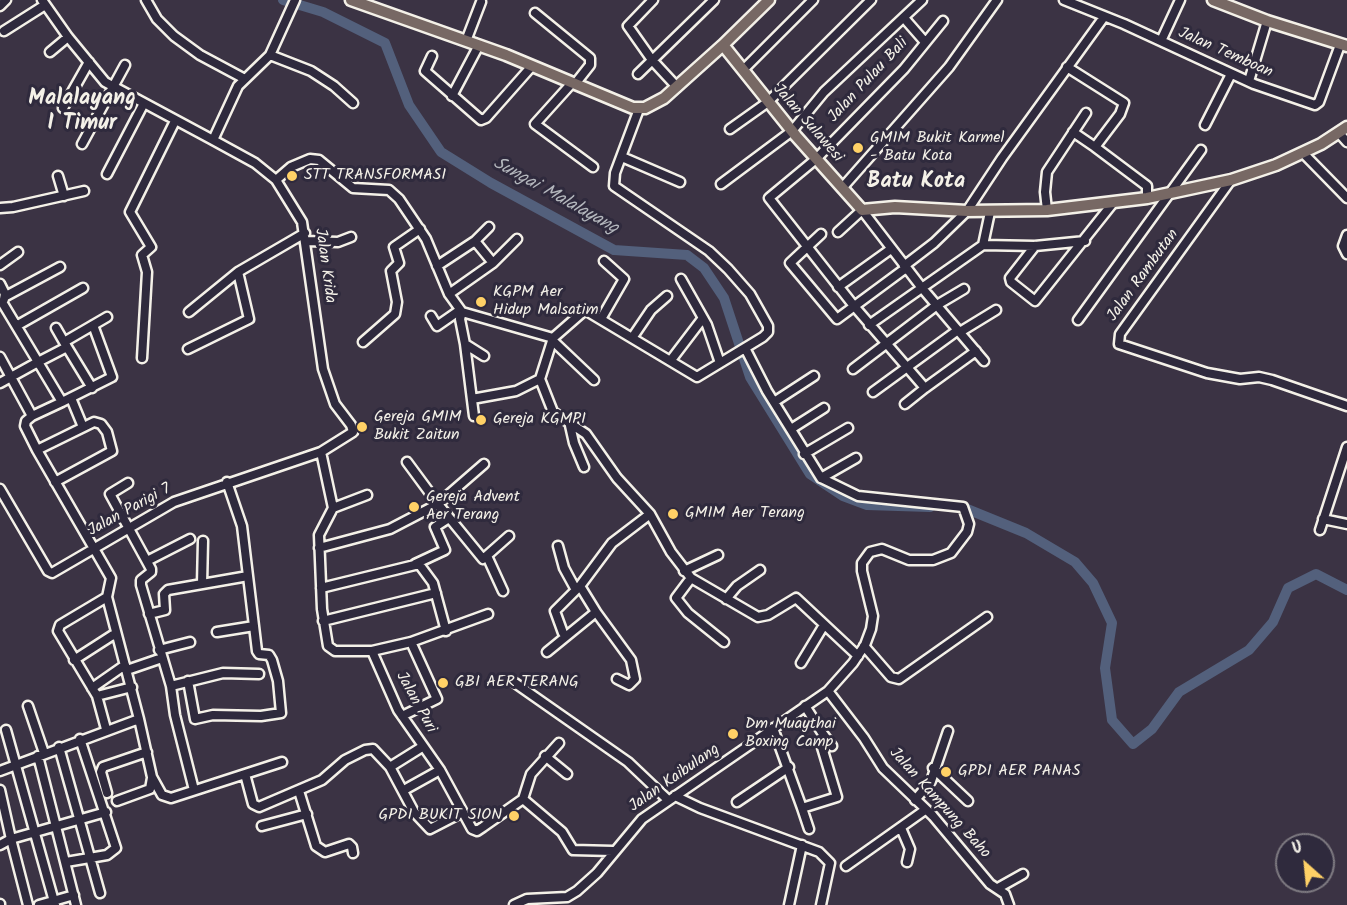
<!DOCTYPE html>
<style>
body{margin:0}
#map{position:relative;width:1347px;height:905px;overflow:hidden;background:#3b3344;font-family:Kalam,sans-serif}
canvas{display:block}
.north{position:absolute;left:1275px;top:833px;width:60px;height:60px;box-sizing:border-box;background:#2f2a3d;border:2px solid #7e7a81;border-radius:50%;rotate:333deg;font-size:16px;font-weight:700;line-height:24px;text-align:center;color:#f4f1e8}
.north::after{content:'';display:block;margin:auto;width:21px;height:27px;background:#ffd166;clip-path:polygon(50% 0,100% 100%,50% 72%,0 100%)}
</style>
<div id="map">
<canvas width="1347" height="905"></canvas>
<div class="north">U</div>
</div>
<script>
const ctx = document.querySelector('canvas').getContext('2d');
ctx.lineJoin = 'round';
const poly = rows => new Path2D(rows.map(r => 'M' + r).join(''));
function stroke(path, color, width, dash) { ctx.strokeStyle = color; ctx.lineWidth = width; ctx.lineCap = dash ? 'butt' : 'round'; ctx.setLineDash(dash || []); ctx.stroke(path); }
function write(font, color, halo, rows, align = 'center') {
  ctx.font = font + ' Kalam,sans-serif'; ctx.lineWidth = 6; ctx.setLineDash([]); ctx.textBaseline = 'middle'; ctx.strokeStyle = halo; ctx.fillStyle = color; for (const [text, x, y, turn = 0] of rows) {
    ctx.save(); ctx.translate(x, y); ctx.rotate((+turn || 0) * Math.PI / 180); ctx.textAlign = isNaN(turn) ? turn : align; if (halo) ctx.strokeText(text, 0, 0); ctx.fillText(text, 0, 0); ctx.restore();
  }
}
stroke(poly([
 [283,0,323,12,385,43,409,105,441,152,491,183,614,250,687,255,704,268,724,298,750,377,810,474,843,496,867,505,930,507],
 [955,507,962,507,1026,533,1075,562,1093,583,1112,623,1105,668,1112,720,1133,744,1152,729,1179,692,1249,650,1273,622,1288,588,1316,574,1347,590]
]), '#53607c', 10);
const minor = poly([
 [42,0,68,37,105,82,213,140],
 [146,0,157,19,174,36,200,55,243,78],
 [653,0,628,26,652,60,677,87],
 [1064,0,1124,24,1254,84,1315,105,1319,102,1340,45],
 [0,6,6,0],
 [535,13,590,58,590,65,575,84],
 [904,18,925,42],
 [4,31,45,5],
 [466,41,481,2],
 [1161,41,1180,0],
 [50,52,68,37],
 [270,55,311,71,334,86,353,103],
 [432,56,425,71,481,120,486,118,532,66],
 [1067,67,1124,103,1120,114,1095,147,1147,186,1147,198],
 [743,70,813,0],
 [638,74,714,0],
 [1249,81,1267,21],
 [572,83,535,124,593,167],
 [452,96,479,45],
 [63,108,89,62],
 [1205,125,1231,74],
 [730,129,768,102,871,0],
 [1073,132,1095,147],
 [1339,133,1347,142],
 [82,144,125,65],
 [1303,153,1347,198],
 [622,157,680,182],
 [107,174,143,105],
 [58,176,64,196],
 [276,180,291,167,310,159,319,160,353,188,389,190,399,199,426,239,449,294,462,312,460,319,465,344,484,356],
 [1231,180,1120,334,1119,344,1207,373,1240,379,1259,377,1272,380,1347,406],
 [721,184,792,131,824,92,922,0],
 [843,187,949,67,997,0],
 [0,208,13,207,84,191],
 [1047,210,1045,192,1047,172,1086,113],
 [838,232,862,210,922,288,984,361],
 [821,234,790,263,837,319,906,268],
 [1347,235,1343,246,1347,254],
 [306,241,338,242,351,237],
 [475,241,489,227],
 [983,245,990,212],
 [1035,246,1010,278,1011,282,1035,301,1113,203],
 [493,263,517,239],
 [0,265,18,252],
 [437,266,475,241,493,263,449,294],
 [904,266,934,243,967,211,1002,158,1104,17],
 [681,279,707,325,720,363],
 [0,284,5,294,4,299],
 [838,287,891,249],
 [6,296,60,267],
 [2,302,38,362,67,347,92,388],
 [189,312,238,272],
 [462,312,553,338,540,379,553,412,586,434,617,478,650,514,671,552,691,578,758,617,768,615,796,598,858,656],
 [431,316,437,326,460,310],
 [601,319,624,279,604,261],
 [1078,320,1201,150],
 [18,325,83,288],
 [869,325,983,245,1035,246,1085,241],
 [56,328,64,342],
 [960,332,996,310],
 [553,338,585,310,697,377,763,337,768,332,768,326,750,294,728,269,709,251,614,186,615,173,639,109],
 [632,338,651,310,667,296],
 [553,341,594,380],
 [363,342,395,314,397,302,391,271,399,263,394,247,420,229],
 [465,344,474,416],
 [67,347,64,342,107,317],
 [188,349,249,319,238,272,305,233],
 [0,357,32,416,26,421,25,426,37,450,111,578,107,597,139,719,0,771],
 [142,358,147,272,142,255,151,247,130,212,175,121],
 [671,360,703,318],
 [853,369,937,305,964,289],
 [0,383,38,362,62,402,32,416],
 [925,388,976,351],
 [873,392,958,330],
 [71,398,83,427],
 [472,399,516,391,540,379],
 [62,402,112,377,93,325],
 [774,402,814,376],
 [905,404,925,388,854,306,769,198,816,159,904,69,943,21],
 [569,421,574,443,584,467],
 [791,429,824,408],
 [37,450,94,422,101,424,107,432,112,451,55,482],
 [321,452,333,508,319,535,322,609,328,646,335,651,372,651,398,710,440,770,472,829,477,831,483,827,523,799,562,832,573,850,613,851],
 [804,454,848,428],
 [407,462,438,504,484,464],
 [821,478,856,458],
 [128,483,110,494,151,569,151,572,141,580,141,585,171,686,223,673,259,674],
 [0,489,48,571,52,573,174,502,321,452,353,432,351,425,335,404,323,369,302,222,276,180,255,163,213,140,238,86,270,55,295,0],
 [333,508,367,495],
 [1323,519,1347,524],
 [1320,530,1347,447],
 [558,546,564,568,576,590],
 [319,548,390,529,438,504,483,559,509,536],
 [487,556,503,591],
 [147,561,190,539],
 [415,564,445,550,435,527,449,518],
 [684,571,718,555],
 [691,578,676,598,688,613,724,642],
 [202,584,203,541],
 [321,588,419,564,433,583,446,631],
 [726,599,737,586,760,570],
 [596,612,631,660,635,679,629,685,617,679],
 [149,614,165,610,164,594,168,590,248,576],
 [323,621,436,593],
 [217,632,254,626],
 [563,633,555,611,580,586],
 [864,646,891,677,899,679,987,617],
 [159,650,190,642],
 [372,651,411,642,488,614],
 [547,652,596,612,580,586,612,543,650,514],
 [74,660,116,633],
 [801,663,824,625],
 [127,670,162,658],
 [188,681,195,719,213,715,261,716,281,713,278,681,272,660,269,655,259,654,257,651,242,526,227,482],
 [515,683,628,762,668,800],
 [171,686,175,715,194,790],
 [92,688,125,665],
 [828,691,864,738,883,768,933,816,990,884,1005,894,1009,905],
 [97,696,132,687],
 [28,706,44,753],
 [402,716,437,699,411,642],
 [139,719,152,777,162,795,171,798,245,774,253,804,259,807,322,780,345,760,365,750,373,749,390,767,422,747],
 [773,728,802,808,837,797,821,744,823,734,805,706],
 [106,729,97,696,58,631,60,625,107,597],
 [6,730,55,905],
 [823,734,832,746],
 [59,747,100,893],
 [38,756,76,905],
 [545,756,567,774],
 [390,767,414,812,430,829,463,812],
 [933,768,968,801],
 [245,774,282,762],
 [0,790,11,839,0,845],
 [404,790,440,770],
 [299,791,316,846,325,852,349,844,352,847,353,853],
 [107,793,101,772,103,767,147,752],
 [675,796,700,808,819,852,830,863,821,905],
 [523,799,531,774,559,743],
 [915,800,931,781,948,731],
 [117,801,150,789,152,778],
 [737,802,789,767],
 [802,808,809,829],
 [262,826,307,814],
 [901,828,910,849,907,862],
 [66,862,107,855,116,848,80,739],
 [846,866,925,810],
 [998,888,1023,874],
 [0,904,0,905],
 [28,905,11,839,106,812],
 [39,905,74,895],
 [514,905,527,899,567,897,577,891,597,873,642,819,828,691,853,663,865,645,871,629,873,616,862,571,862,563,870,552,882,549,909,560,933,560,951,553,967,532,969,524,963,507,858,496,821,478,767,391,745,348],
 [789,905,802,845]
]);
const major = poly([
 [351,0,506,55,633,108,645,108,664,98,723,45,796,136,862,210,895,207,967,211,1047,210,1147,198,1231,180,1276,165,1321,144,1347,127],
 [1213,0,1267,21,1347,46],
 [723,45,769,0]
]);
stroke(minor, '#f4f1e8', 13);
stroke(major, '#f4f1e8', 15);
stroke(minor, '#2f2a3d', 8);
stroke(major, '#776864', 10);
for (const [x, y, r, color] of [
 [858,148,6,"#ffd166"],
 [292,176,6,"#ffd166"],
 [481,302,6,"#ffd166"],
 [481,420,6,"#ffd166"],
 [362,427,6,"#ffd166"],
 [414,507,6,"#ffd166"],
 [673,514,6,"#ffd166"],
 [443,683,6,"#ffd166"],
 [733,734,6,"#ffd166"],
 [946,772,6,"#ffd166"],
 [514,816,6,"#ffd166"]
]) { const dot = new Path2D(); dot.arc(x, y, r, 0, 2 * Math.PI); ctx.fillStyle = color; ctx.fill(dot); stroke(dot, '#2f2a3d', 2); }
write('16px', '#f4f1e8', '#2f2a3d', [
 ["Jalan Temboan",1225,54,24],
 ["Jalan Pulau Bali",869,81,-47],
 ["Jalan Sulawesi",807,124,49],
 ["Jalan Krida",324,266,82],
 ["Jalan Rambutan",1144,276,-54],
 ["Jalan Parigi 7",130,511,-29],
 ["Jalan Puri",415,703,61],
 ["Jalan Kaibulang",675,779,-35],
 ["Jalan Kampung Baho",939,804,48]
]);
write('16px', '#f4f1e8', '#2f2a3d', [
 ["GMIM Bukit Karmel",870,139],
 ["- Batu Kota",870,157],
 ["STT TRANSFORMASI",304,176],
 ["KGPM Aer",493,293],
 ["Hidup Malsatim",493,311],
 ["Gereja GMIM",374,418],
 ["Bukit Zaitun",374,436],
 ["Gereja KGMPI",493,420],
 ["Gereja Advent",426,498],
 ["Aer Terang",426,516],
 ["GMIM Aer Terang",685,514],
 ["GBI AER TERANG",455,683],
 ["Dm Muaythai",745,725],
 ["Boxing Camp",745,743],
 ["GPDI AER PANAS",958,772],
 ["GPDI BUKIT SION",502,816,"right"]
], 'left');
write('italic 18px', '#b4b7bd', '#2f2a3d', [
 ["Sungai Malalayang",555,197,29]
]);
write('bold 22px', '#f4f1e8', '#2f2a3d', [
 ["Malalayang",82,100],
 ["I Timur",82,125],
 ["Batu Kota",916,183]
]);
</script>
